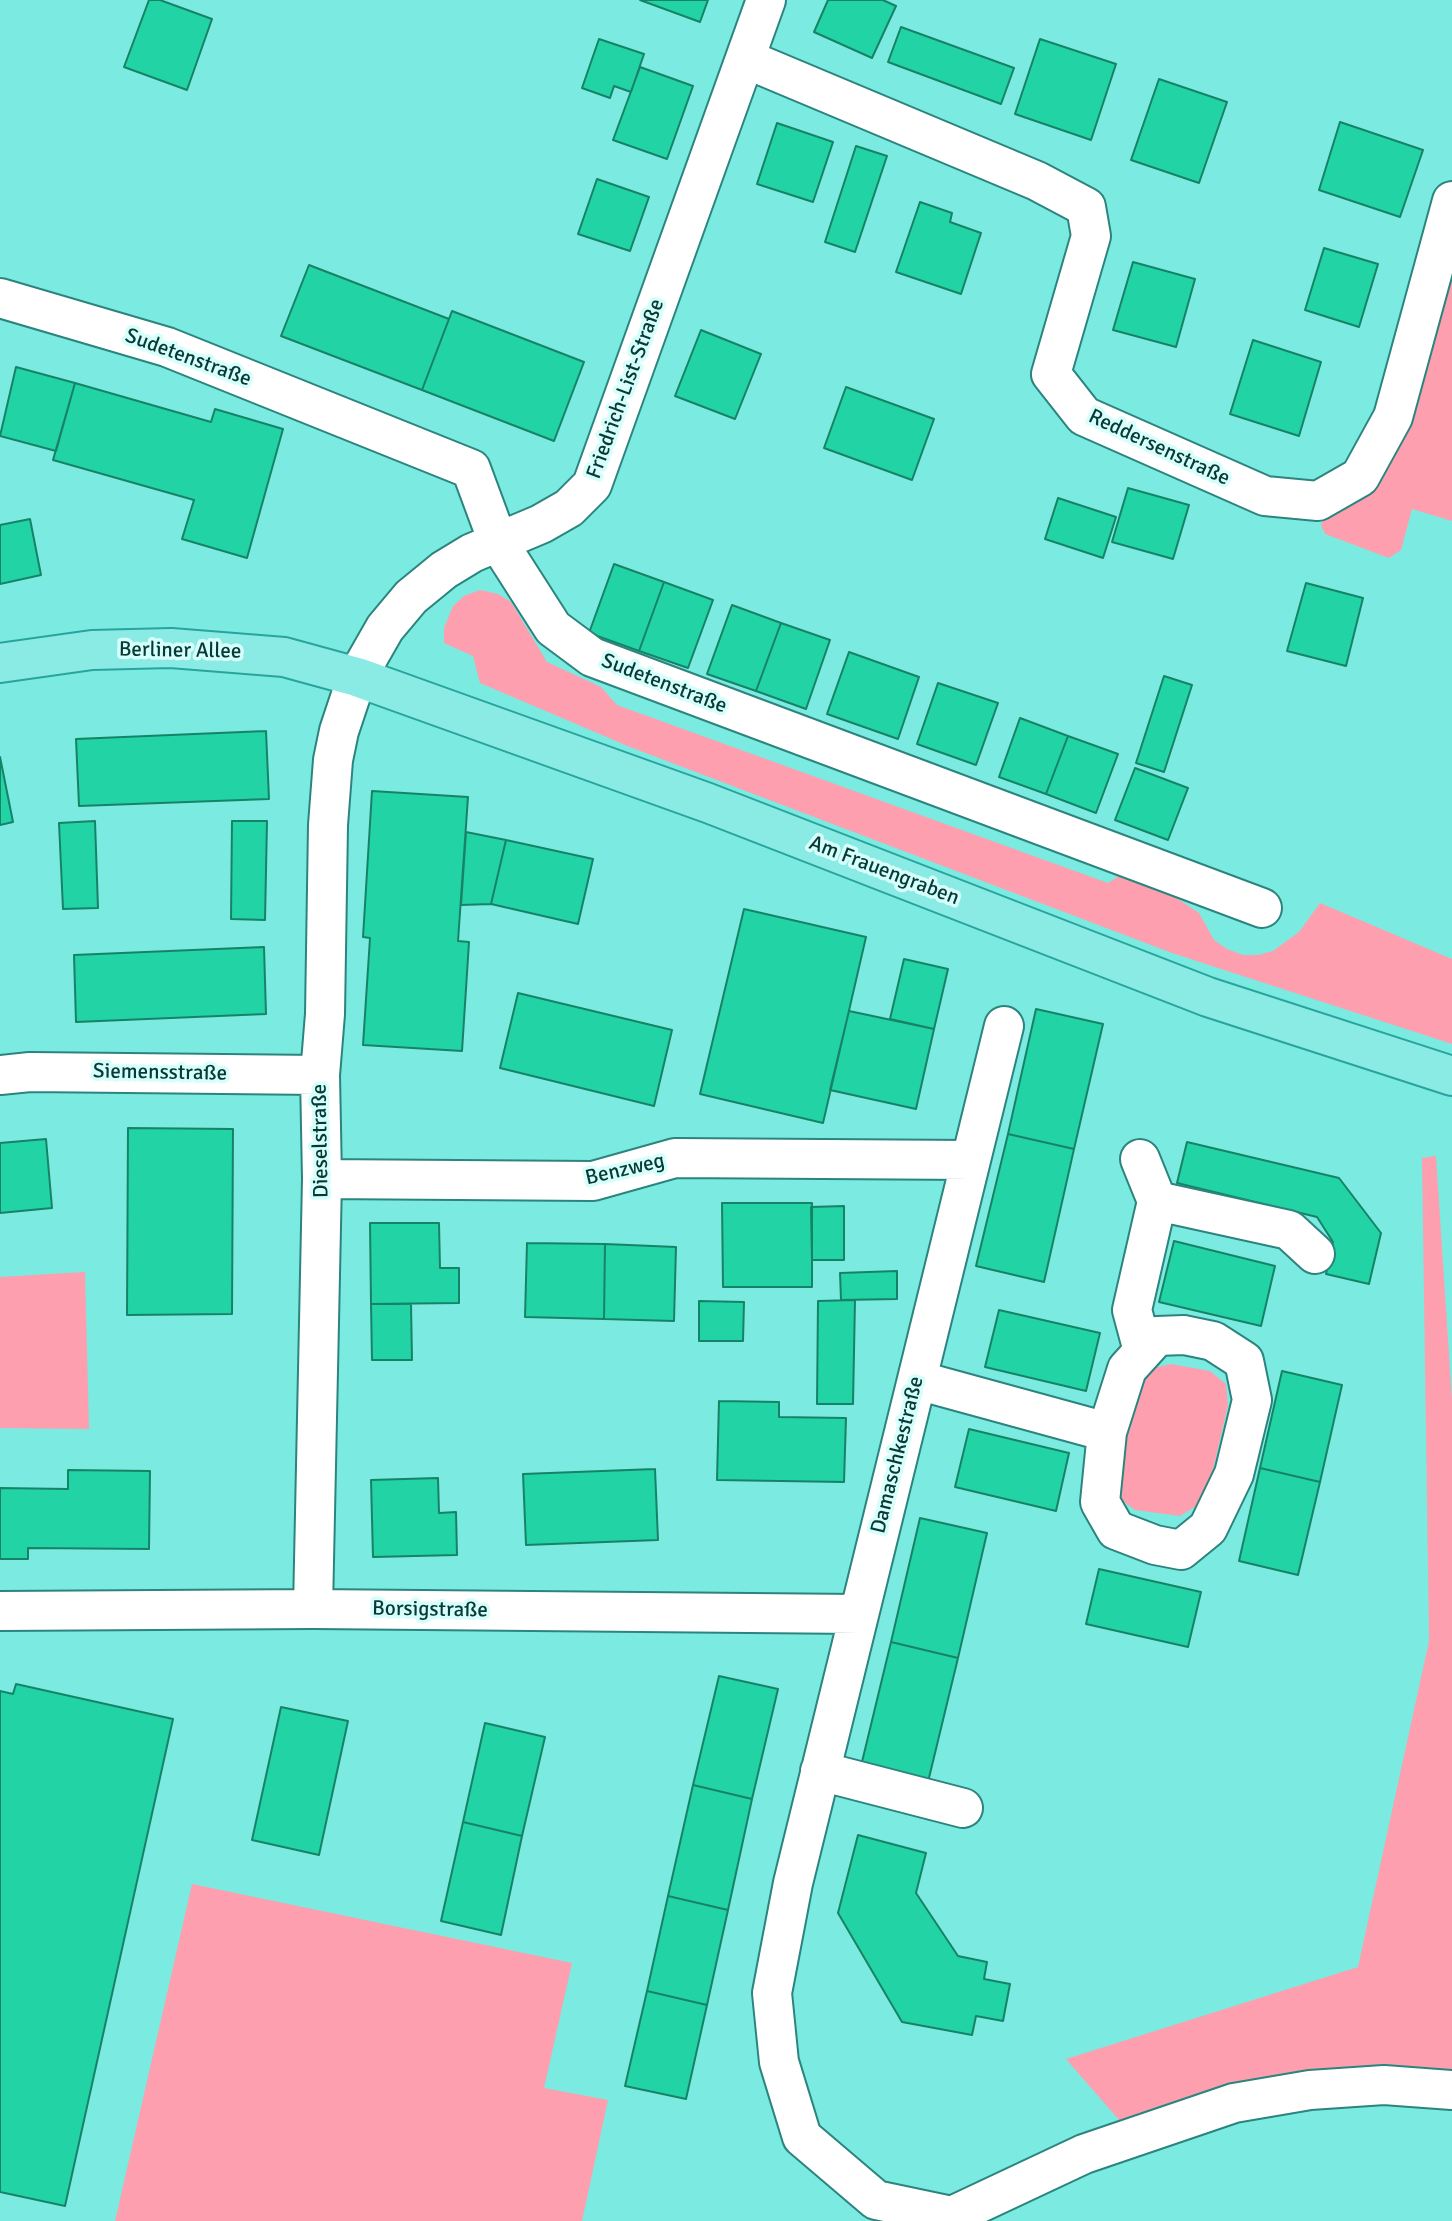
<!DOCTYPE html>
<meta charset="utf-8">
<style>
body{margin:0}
canvas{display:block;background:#7beae1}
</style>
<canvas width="1452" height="2221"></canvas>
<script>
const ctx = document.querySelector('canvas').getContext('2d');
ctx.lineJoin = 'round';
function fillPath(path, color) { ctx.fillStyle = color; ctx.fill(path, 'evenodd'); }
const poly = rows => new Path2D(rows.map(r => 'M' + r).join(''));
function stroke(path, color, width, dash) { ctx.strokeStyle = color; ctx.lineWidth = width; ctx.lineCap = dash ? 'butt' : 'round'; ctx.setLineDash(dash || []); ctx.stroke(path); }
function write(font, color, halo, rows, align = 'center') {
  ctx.font = font + ' Signika,sans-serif'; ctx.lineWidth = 7; ctx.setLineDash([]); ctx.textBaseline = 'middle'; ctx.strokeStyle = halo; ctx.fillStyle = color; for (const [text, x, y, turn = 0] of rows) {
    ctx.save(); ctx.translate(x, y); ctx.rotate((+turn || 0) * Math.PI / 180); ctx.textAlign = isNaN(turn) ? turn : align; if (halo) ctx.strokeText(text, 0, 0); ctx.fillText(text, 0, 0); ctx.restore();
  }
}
fillPath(poly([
 [1452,245,1452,521,1412,509,1401,550,1389,558,1325,534,1321,525,1325,514,1354,504,1372,485],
 [480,590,498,594,511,602,547,662,601,687,617,705,1108,883,1124,873,1163,889,1199,913,1214,940,1227,949,1243,955,1258,955,1273,951,1299,932,1320,903,1452,959,1452,1044,1172,953,630,747,480,683,473,656,444,643,444,628,453,606,464,596],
 [1436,1156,1452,1401,1452,2074,1235,2089,1120,2121,1066,2059,1358,1967,1429,1641,1422,1158],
 [85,1272,89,1429,0,1428,0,1277],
 [1171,1364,1210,1371,1226,1384,1228,1405,1209,1487,1198,1505,1180,1516,1135,1510,1119,1498,1114,1475,1133,1391,1150,1369],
 [192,1884,572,1963,544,2088,608,2100,582,2221,115,2221]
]), '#fe9faf');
const building = poly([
 [149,0,160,0,212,19,187,90,124,67,149,0],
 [640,0,708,0,700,22,640,0],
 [828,0,883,0,896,6,872,58,814,32,828,0],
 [901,27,1014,68,1001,104,888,62,901,27],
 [599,39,644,54,631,92,614,86,610,98,582,88,599,39],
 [1040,39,1116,64,1091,140,1015,114,1040,39],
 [640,67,693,86,667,159,613,140,640,67],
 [1159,79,1227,102,1199,183,1131,160,1159,79],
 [1340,122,1423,150,1400,217,1319,190,1340,122],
 [777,123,833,142,813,202,757,184,777,123],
 [856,146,887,156,855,252,825,242,856,146],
 [597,179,649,197,630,251,578,234,597,179],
 [920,202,952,213,950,222,981,233,961,294,896,272,920,202],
 [1324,248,1378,264,1359,327,1305,310,1324,248],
 [1133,262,1195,279,1176,347,1113,330,1133,262],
 [309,265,449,319,422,390,281,336,309,265],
 [452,311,584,362,554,441,422,390,452,311],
 [701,330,761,354,735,419,675,396,701,330],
 [1253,340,1321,362,1299,436,1230,414,1253,340],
 [16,367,75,383,56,451,0,436,16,367],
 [75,383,211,422,215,409,283,429,247,558,182,539,194,500,53,460,75,383],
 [846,387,934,419,912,480,824,448,846,387],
 [1128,488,1189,505,1173,559,1112,542,1128,488],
 [1058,498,1116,517,1103,558,1045,539,1058,498],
 [30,519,41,575,0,584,0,525,30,519],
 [614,564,664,582,639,651,589,633,614,564],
 [664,582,713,600,688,668,639,651,664,582],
 [1306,583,1363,598,1346,666,1287,651,1306,583],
 [732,605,781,623,756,691,707,674,732,605],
 [781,623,830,640,806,709,756,691,781,623],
 [849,652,919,677,898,739,827,714,849,652],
 [1164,676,1192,685,1164,772,1136,763,1164,676],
 [938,683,998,703,976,765,917,744,938,683],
 [1020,718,1068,736,1046,794,999,777,1020,718],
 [266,731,269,799,79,806,76,739,266,731],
 [1068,736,1118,754,1096,813,1046,794,1068,736],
 [0,757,13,822,0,825,0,757],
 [1135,768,1188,788,1168,840,1115,820,1135,768],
 [372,791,468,797,458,941,469,942,462,1051,363,1045,370,938,363,937,372,791],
 [95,821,98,908,63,909,59,823,95,821],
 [232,821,267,821,265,920,231,919,232,821],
 [466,832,506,840,491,904,461,905,466,832],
 [506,840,593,859,578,924,491,904,506,840],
 [744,909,866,937,823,1123,700,1094,744,909],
 [264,947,266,1014,76,1022,74,955,264,947],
 [904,959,948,969,934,1029,890,1019,904,959],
 [518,993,672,1030,654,1106,500,1068,518,993],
 [1036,1009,1103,1024,1074,1149,1008,1134,1036,1009],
 [849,1011,934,1029,916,1109,830,1090,849,1011],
 [128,1128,233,1129,232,1314,127,1315,128,1128],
 [1008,1134,1074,1149,1044,1282,976,1266,1008,1134],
 [46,1139,52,1208,0,1213,0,1143,46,1139],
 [1187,1142,1339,1178,1381,1233,1369,1284,1326,1274,1333,1242,1317,1217,1177,1183,1187,1142],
 [722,1203,812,1203,812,1287,723,1287,722,1203],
 [844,1206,844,1260,812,1260,811,1207,844,1206],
 [370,1223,439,1223,440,1268,459,1268,459,1303,371,1304,370,1223],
 [1174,1241,1275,1266,1261,1326,1159,1302,1174,1241],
 [527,1243,605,1244,604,1319,525,1317,527,1243],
 [605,1244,676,1247,674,1321,604,1319,605,1244],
 [897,1271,897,1299,841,1300,840,1273,897,1271],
 [855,1300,853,1404,817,1404,818,1301,855,1300],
 [699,1301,744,1302,743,1341,699,1341,699,1301],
 [371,1304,411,1304,412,1360,372,1360,371,1304],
 [999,1310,1100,1333,1086,1391,985,1367,999,1310],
 [1282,1371,1342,1385,1320,1482,1260,1468,1282,1371],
 [719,1401,779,1402,779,1417,846,1418,844,1482,717,1480,719,1401],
 [969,1429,1069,1453,1056,1511,955,1487,969,1429],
 [1260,1468,1320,1482,1298,1575,1239,1561,1260,1468],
 [655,1469,658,1540,526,1545,523,1474,655,1469],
 [68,1470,150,1471,149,1549,28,1548,28,1559,0,1559,0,1488,68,1489,68,1470],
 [438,1478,439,1513,456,1512,457,1555,373,1557,371,1480,438,1478],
 [920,1518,987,1533,958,1658,891,1642,920,1518],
 [1099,1569,1201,1592,1188,1647,1086,1624,1099,1569],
 [891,1642,958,1658,928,1782,861,1766,891,1642],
 [719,1676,778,1689,752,1799,693,1785,719,1676],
 [16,1684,173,1719,65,2206,0,2192,0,1691,13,1694,16,1684],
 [281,1707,348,1721,319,1855,252,1840,281,1707],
 [485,1723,545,1737,522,1836,463,1822,485,1723],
 [693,1785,752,1799,728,1910,668,1896,693,1785],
 [463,1822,522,1836,501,1935,441,1921,463,1822],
 [858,1835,926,1853,916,1893,958,1956,987,1962,984,1979,1010,1984,1003,2021,976,2016,972,2035,902,2022,838,1913,858,1835],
 [668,1896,728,1910,707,2005,647,1991,668,1896],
 [647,1991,707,2005,686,2099,625,2086,647,1991]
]);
fillPath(building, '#22d3a5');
stroke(building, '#178366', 2);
const minor = poly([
 [746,59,1037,181,1086,207,1091,236,1051,374,1084,416,1265,496,1318,501,1360,477,1393,417,1452,201],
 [0,298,167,347,471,469,498,542,553,628,592,657,1262,908],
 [1004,1026,793,1883,772,1993,779,2062,802,2137,876,2200,952,2216,1084,2154,1234,2103,1310,2090,1384,2085,1452,2090],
 [0,1075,30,1072,320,1075],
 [1140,1159,1157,1201],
 [322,1179,593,1181,675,1158,971,1160],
 [1184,1335,1213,1341,1244,1361,1252,1400,1234,1474,1208,1528,1181,1550,1155,1545,1116,1530,1100,1502,1107,1432,1127,1369,1157,1336,1184,1335],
 [1143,1351,1132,1310,1157,1201,1289,1230,1315,1254],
 [917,1380,1107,1432],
 [313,1609,322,1179,320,1075,325,1014,328,825,333,760,339,731,357,677,385,628,411,597,444,570,472,553,541,524,569,508,592,485,766,0],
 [0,1611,313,1609,859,1614],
 [820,1771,963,1808]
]);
const major = poly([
 [0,663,92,650,171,648,284,657,357,677,708,803,1208,997,1452,1076]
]);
stroke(minor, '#2c847e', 42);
stroke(major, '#29a49c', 42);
stroke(minor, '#fff', 38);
stroke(major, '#8aebe5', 38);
write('21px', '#063a37', '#d6fefa', [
 ["Sudetenstraße",188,358,20],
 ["Friedrich-List-Straße",626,389,-70],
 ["Reddersenstraße",1159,448,25],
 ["Berliner Allee",180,651,1],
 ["Sudetenstraße",664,684,21],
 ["Am Frauengraben",884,871,21],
 ["Siemensstraße",160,1073,1],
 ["Dieselstraße",321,1141,-91],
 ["Benzweg",625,1170,-13],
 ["Damaschkestraße",898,1455,-76],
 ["Borsigstraße",430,1610,1]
]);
</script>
